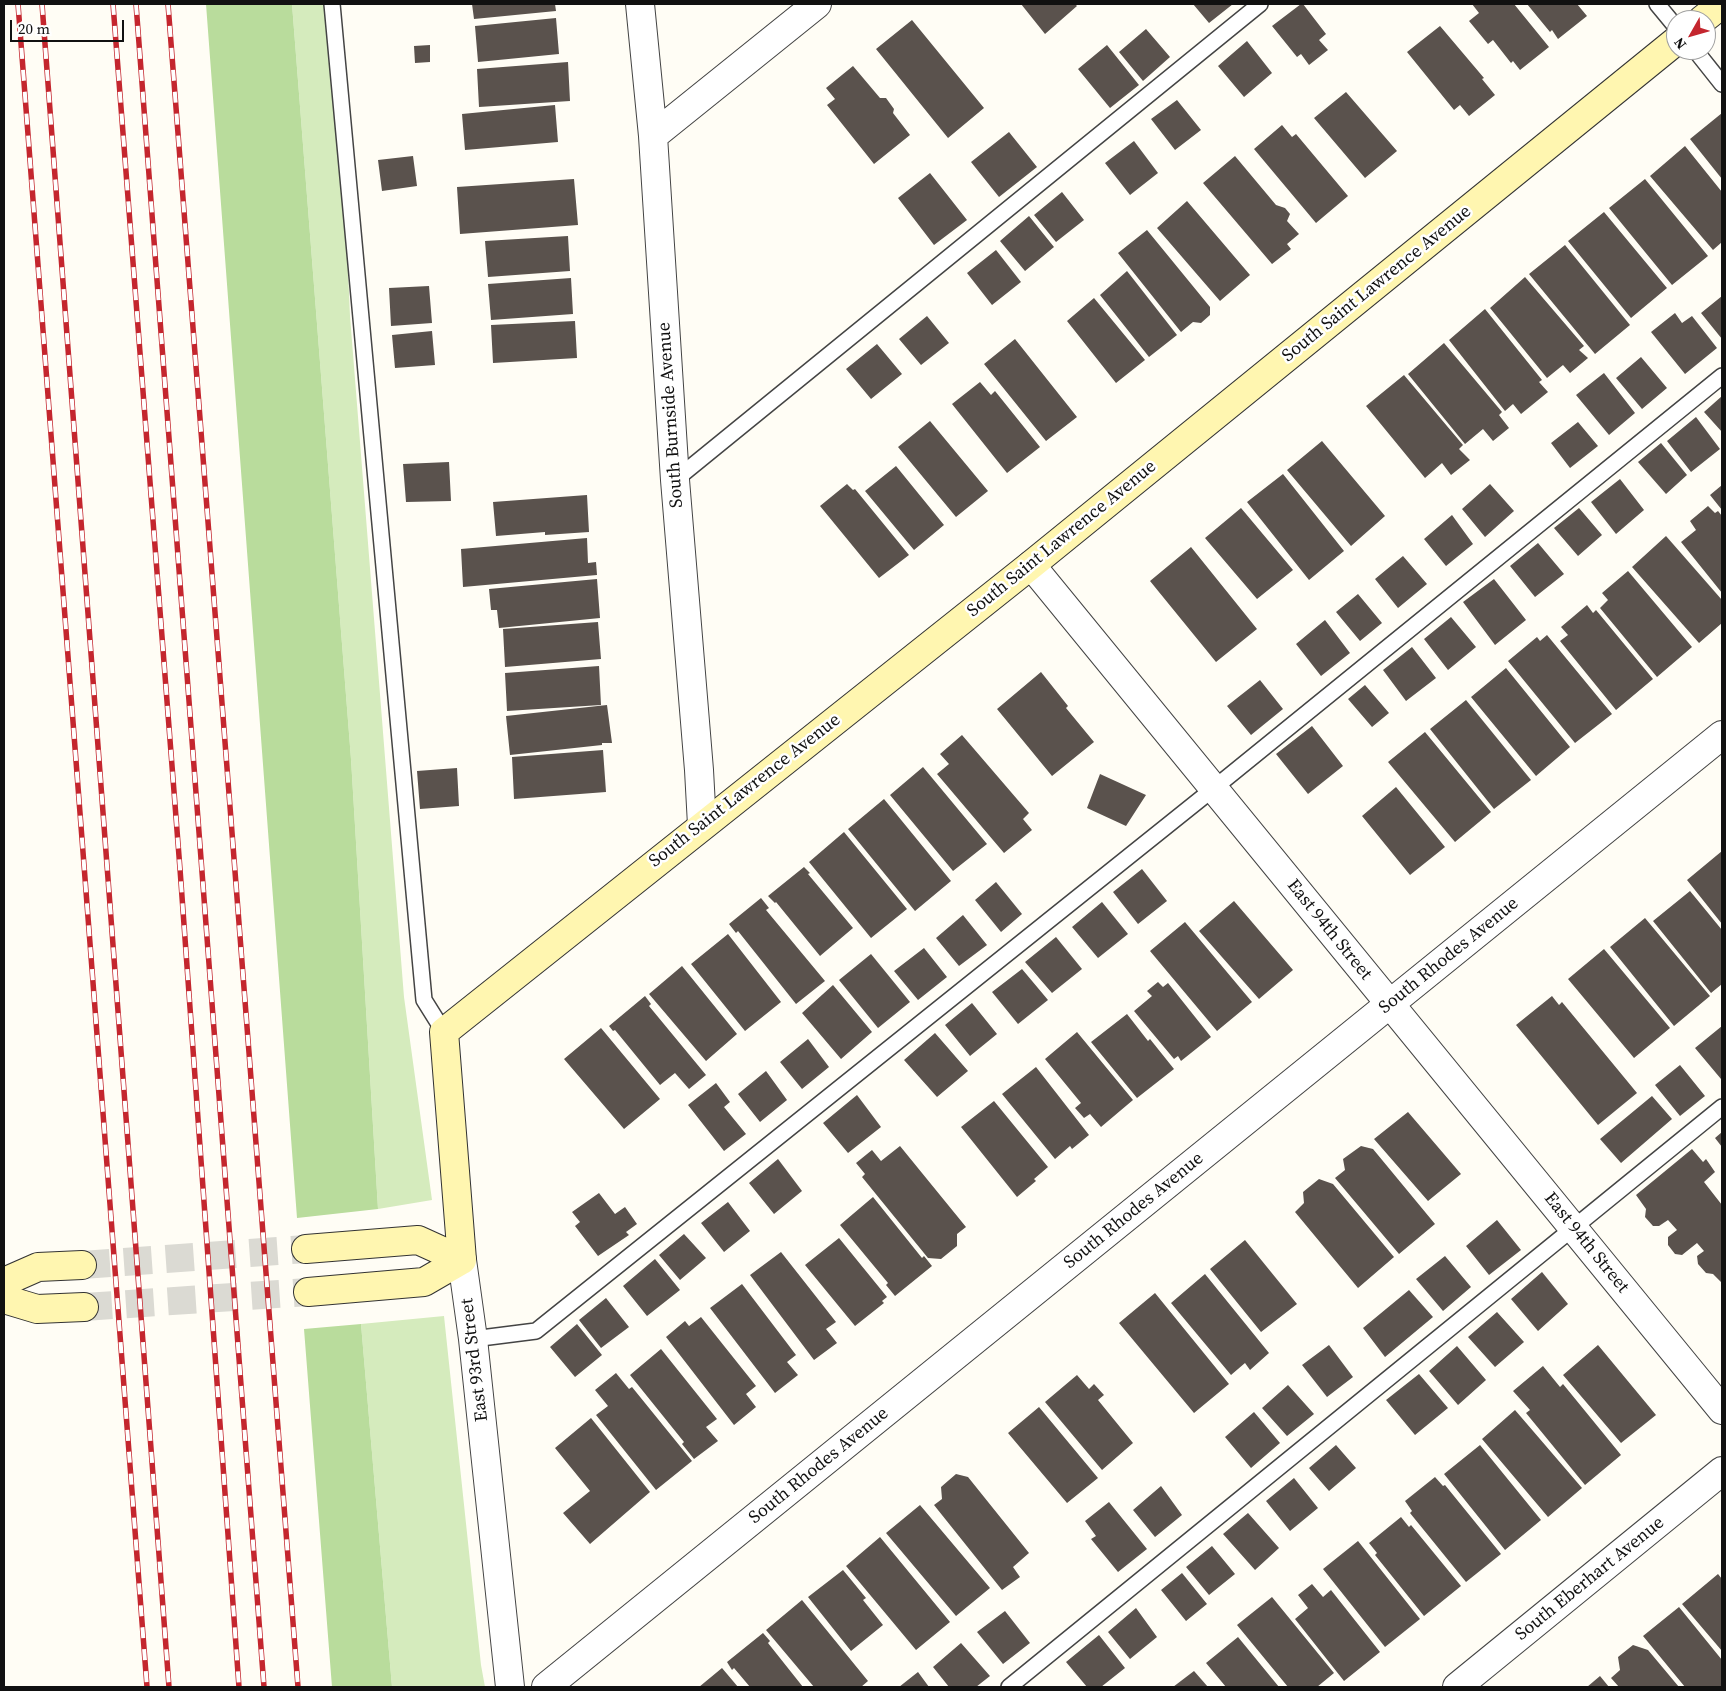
<!DOCTYPE html>
<style>
body{margin:0}
#map{position:relative;width:1726px;height:1691px;overflow:hidden;background:#fffdf5;font-family:"Source Serif 4",serif}
canvas{display:block}
.frame{position:absolute;inset:0;border:5px solid #111;pointer-events:none}
.north{position:absolute;left:1666px;top:10px;width:50px;height:50px;box-sizing:border-box;background:#fff;border:1px solid #a0a0a0;border-radius:50%;rotate:232deg;font-size:14px;font-weight:700;line-height:20px;text-align:center;color:#111}
.north::after{content:'';display:block;margin:auto;width:18px;height:22px;background:#c4262e;clip-path:polygon(50% 0,100% 100%,50% 72%,0 100%)}
.scale{position:absolute;left:10px;top:20px;width:114px;height:22px;box-sizing:border-box;border:2px solid #111;border-top:0;padding-left:6px;font-size:15px;line-height:18px;white-space:nowrap;color:#111;-webkit-text-stroke:4px #fff;paint-order:stroke}
</style>
<div id="map">
<canvas width="1726" height="1691"></canvas>
<div class="frame"></div>
<div class="north">N</div>
<div class="scale">20 m</div>
</div>
<script>
const ctx = document.querySelector('canvas').getContext('2d');
ctx.lineJoin = 'round';
function fillPath(path, color) { ctx.fillStyle = color; ctx.fill(path, 'evenodd'); }
const poly = rows => new Path2D(rows.map(r => 'M' + r).join(''));
function stroke(path, color, width, dash) { ctx.strokeStyle = color; ctx.lineWidth = width; ctx.lineCap = dash ? 'butt' : 'round'; ctx.setLineDash(dash || []); ctx.stroke(path); }
function write(font, color, halo, rows, align = 'center') {
  ctx.font = font + ' "Source Serif 4",serif'; ctx.lineWidth = 5; ctx.setLineDash([]); ctx.textBaseline = 'middle'; ctx.strokeStyle = halo; ctx.fillStyle = color; for (const [text, x, y, turn = 0] of rows) {
    ctx.save(); ctx.translate(x, y); ctx.rotate((+turn || 0) * Math.PI / 180); ctx.textAlign = isNaN(turn) ? turn : align; if (halo) ctx.strokeText(text, 0, 0); ctx.fillText(text, 0, 0); ctx.restore();
  }
}
fillPath(poly([
 [292,4,328,4,345,205,350,316,404,997,432,1200,378,1209,351,759],
 [444,1316,481,1665,485,1687,392,1687,361,1324]
]), '#d5ebbd');
fillPath(poly([
 [206,4,292,4,351,759,378,1209,297,1218],
 [361,1324,392,1687,332,1687,304,1329]
]), '#b9dc9c');
fillPath(poly([
 [472,4,555,4,556,11,474,19],
 [1021,4,1075,4,1077,6,1045,34],
 [1193,4,1233,4,1209,23],
 [1301,4,1303,4,1326,34,1319,40,1328,50,1309,65,1301,54,1297,57,1272,26],
 [1472,4,1514,4,1549,47,1520,70,1513,61,1511,63,1493,40,1488,44,1469,21,1479,13],
 [1527,4,1577,4,1587,16,1558,39,1552,30,1550,32],
 [556,18,559,54,478,62,475,26],
 [912,20,984,108,948,138,876,49],
 [1440,26,1484,78,1482,79,1495,95,1469,116,1460,105,1454,110,1407,52],
 [1146,29,1170,57,1143,81,1119,52],
 [1247,41,1272,73,1244,97,1218,66],
 [430,45,430,62,415,63,414,46],
 [1107,45,1139,85,1110,108,1078,69],
 [568,62,570,101,479,107,477,69],
 [853,66,880,98,886,98,894,109,893,113,910,135,874,164,827,105,835,99,826,88],
 [1346,92,1397,151,1365,178,1314,118],
 [1177,100,1201,130,1175,150,1151,119],
 [555,105,558,142,465,150,462,114],
 [1722,113,1722,179,1690,139],
 [1282,125,1292,137,1296,134,1348,196,1316,223,1254,149],
 [1009,132,1037,167,999,197,971,162],
 [1134,141,1158,173,1130,195,1105,163],
 [1685,146,1722,192,1722,242,1713,250,1650,176],
 [413,156,417,186,382,191,378,160],
 [1235,156,1276,205,1285,208,1290,214,1287,221,1299,234,1287,244,1291,249,1272,264,1203,183],
 [930,173,967,220,934,245,898,198],
 [574,179,578,225,460,234,457,187],
 [1645,179,1708,256,1672,285,1609,208],
 [1062,192,1084,220,1056,242,1034,215],
 [1187,201,1250,275,1220,301,1157,228],
 [1604,212,1667,288,1631,318,1568,241],
 [1029,216,1054,247,1025,271,1000,241],
 [1147,230,1210,307,1210,315,1201,323,1193,322,1181,332,1118,253],
 [568,236,570,271,488,277,485,241],
 [1565,245,1630,325,1595,354,1529,274],
 [996,250,1021,282,992,305,967,273],
 [1127,271,1177,335,1149,357,1100,295],
 [1525,277,1584,346,1579,350,1588,358,1570,373,1563,365,1547,378,1490,308],
 [571,278,573,314,491,320,488,284],
 [429,286,432,323,391,326,389,288],
 [1722,296,1722,339,1701,313],
 [1094,298,1145,360,1116,383,1067,321],
 [1485,309,1542,380,1539,382,1548,392,1521,414,1513,404,1505,411,1449,340],
 [1675,313,1682,323,1692,316,1717,348,1685,374,1651,332],
 [927,316,949,343,921,365,899,339],
 [575,321,577,358,493,363,491,325],
 [432,331,435,365,395,368,392,335],
 [1015,339,1077,417,1046,441,984,364],
 [1444,343,1502,412,1499,415,1509,428,1493,441,1483,429,1465,444,1408,374],
 [877,344,902,374,871,399,846,369],
 [1641,357,1667,388,1642,409,1616,378],
 [1604,373,1635,413,1609,435,1576,395],
 [1404,375,1463,445,1459,449,1470,460,1451,475,1442,463,1425,478,1366,406],
 [980,382,991,395,995,391,1040,447,1007,473,952,404],
 [1722,396,1722,432,1704,412],
 [1696,417,1720,449,1691,472,1667,441],
 [930,421,988,491,956,517,898,447],
 [1578,422,1598,446,1570,468,1551,443],
 [1322,441,1385,516,1351,546,1287,470],
 [1661,443,1687,475,1666,494,1638,462],
 [449,462,451,501,406,502,403,464],
 [896,466,944,525,914,550,865,491],
 [1283,474,1344,551,1309,580,1247,502],
 [1620,479,1644,510,1616,534,1591,502],
 [847,484,853,490,855,489,909,555,879,578,820,506],
 [1490,484,1514,511,1485,537,1462,509],
 [1722,485,1722,510,1710,495],
 [587,495,589,532,545,535,545,532,496,536,493,502],
 [1708,506,1715,513,1718,511,1722,516,1722,593,1681,542,1696,530,1690,521],
 [1241,508,1293,570,1257,599,1205,538],
 [1579,508,1602,535,1578,556,1554,528],
 [1452,515,1473,544,1446,566,1424,539],
 [1666,536,1722,600,1722,623,1699,643,1632,567],
 [587,538,588,563,596,562,597,575,463,587,461,549],
 [1538,543,1564,574,1535,597,1510,566],
 [1191,547,1257,629,1216,662,1150,581],
 [1403,556,1427,584,1398,608,1375,579],
 [1628,571,1692,647,1657,677,1600,608,1608,600,1602,593],
 [597,579,600,618,499,628,497,610,491,610,489,589],
 [1494,579,1526,620,1495,645,1463,602],
 [1358,594,1382,623,1360,641,1336,612],
 [1587,605,1593,613,1596,610,1653,679,1616,710,1560,641,1568,635,1561,627],
 [1451,617,1476,647,1448,670,1424,639],
 [1325,620,1350,653,1321,676,1296,644],
 [598,622,601,659,505,667,503,629],
 [1547,635,1612,714,1575,743,1508,661,1537,637,1540,641],
 [1412,647,1436,678,1406,701,1383,670],
 [599,666,601,705,507,711,505,673],
 [1506,668,1570,747,1536,776,1471,697],
 [1041,672,1068,706,1066,708,1094,742,1052,776,997,709],
 [1260,680,1283,709,1251,735,1227,706],
 [1365,685,1389,713,1372,727,1348,699],
 [1466,700,1531,780,1494,809,1430,729],
 [607,705,612,743,602,743,602,745,510,755,506,716],
 [1312,726,1343,766,1308,794,1276,754],
 [1425,732,1491,812,1455,842,1388,762],
 [962,735,1029,813,1023,819,1032,830,1004,853,937,774,949,764,940,754],
 [603,750,606,792,514,799,512,757],
 [923,767,987,844,953,871,890,795],
 [457,768,459,806,420,809,417,771],
 [1100,774,1146,795,1126,826,1087,808],
 [1396,787,1445,847,1410,875,1362,816],
 [884,799,951,881,915,911,848,829],
 [844,832,907,909,871,938,809,862],
 [1722,851,1722,924,1687,880],
 [804,867,810,873,808,874,853,928,820,956,776,902,775,903,768,896],
 [1142,869,1167,901,1138,924,1113,892],
 [996,882,1022,914,1001,932,975,900],
 [1690,891,1722,930,1722,984,1711,993,1653,921],
 [761,898,769,908,766,910,825,981,796,1004,738,931,736,933,729,924],
 [1234,901,1293,970,1259,999,1199,931],
 [1102,902,1128,934,1098,958,1072,927],
 [963,915,987,945,959,966,936,938],
 [1645,918,1710,996,1674,1026,1610,947],
 [1185,922,1252,1002,1217,1031,1150,951],
 [728,934,781,1002,745,1031,691,964],
 [1056,937,1082,969,1052,993,1025,962],
 [924,948,947,977,918,1000,894,971],
 [1604,949,1670,1028,1634,1058,1568,979],
 [871,954,910,1002,878,1028,839,980],
 [682,966,737,1034,706,1061,649,994],
 [1022,969,1048,1000,1018,1024,992,992],
 [1158,982,1163,987,1168,983,1211,1037,1181,1061,1178,1056,1174,1059,1134,1011,1152,996,1147,991],
 [833,985,872,1032,841,1059,802,1013],
 [645,996,651,1004,649,1006,706,1075,689,1089,675,1073,660,1085,615,1030,613,1031,609,1026],
 [1552,996,1559,1005,1562,1002,1637,1093,1598,1125,1516,1025],
 [972,1003,997,1034,970,1056,945,1025],
 [1127,1014,1148,1041,1150,1039,1174,1069,1137,1098,1091,1042],
 [1722,1026,1722,1077,1721,1079,1695,1048],
 [601,1028,660,1099,624,1129,564,1059],
 [1077,1032,1133,1100,1101,1127,1090,1114,1084,1118,1075,1108,1081,1103,1045,1059],
 [935,1033,968,1071,937,1097,904,1060],
 [808,1039,829,1067,802,1089,780,1062],
 [1680,1065,1705,1096,1680,1116,1655,1085],
 [1036,1067,1089,1135,1072,1149,1070,1146,1055,1159,1002,1094],
 [766,1071,787,1100,760,1122,738,1094],
 [716,1083,730,1102,724,1107,746,1134,724,1151,688,1105],
 [857,1095,881,1127,848,1153,823,1123],
 [1652,1096,1672,1119,1621,1163,1600,1139],
 [994,1101,1048,1167,1034,1179,1036,1181,1017,1197,961,1127],
 [1408,1112,1461,1174,1428,1201,1374,1139],
 [1722,1132,1722,1147,1715,1138],
 [900,1146,966,1227,957,1234,957,1246,941,1259,928,1258,862,1177,865,1174,856,1163,872,1150,881,1161],
 [1361,1146,1373,1149,1435,1224,1399,1254,1335,1178,1345,1170,1343,1159],
 [1692,1149,1703,1162,1706,1159,1715,1172,1704,1182,1722,1205,1722,1283,1713,1274,1706,1273,1698,1264,1697,1256,1704,1251,1697,1243,1682,1255,1675,1254,1668,1245,1668,1237,1677,1230,1668,1220,1659,1226,1653,1226,1645,1217,1646,1209,1636,1195],
 [778,1159,802,1191,774,1214,749,1183],
 [1319,1179,1333,1184,1394,1257,1358,1288,1295,1212,1304,1203,1303,1192],
 [599,1193,615,1214,625,1207,637,1224,626,1232,629,1235,598,1256,575,1226,580,1222,572,1212],
 [873,1197,922,1258,924,1256,932,1266,895,1296,886,1285,888,1283,840,1225],
 [728,1202,750,1231,724,1252,701,1223],
 [1497,1220,1521,1250,1489,1275,1466,1246],
 [684,1234,706,1258,680,1280,659,1255],
 [839,1238,887,1297,882,1301,884,1303,855,1326,805,1265],
 [1245,1240,1297,1304,1261,1332,1210,1269],
 [781,1252,836,1322,826,1329,837,1343,814,1360,750,1275],
 [1445,1256,1471,1287,1443,1311,1416,1279],
 [655,1259,680,1290,647,1316,623,1286],
 [1542,1272,1568,1304,1538,1331,1511,1299],
 [1205,1274,1269,1353,1250,1370,1245,1363,1231,1375,1171,1303],
 [742,1284,796,1355,787,1362,798,1375,775,1393,710,1308],
 [1409,1290,1433,1317,1385,1357,1363,1328],
 [1155,1293,1229,1384,1194,1413,1119,1323],
 [606,1298,629,1327,601,1348,579,1320],
 [1497,1312,1524,1342,1495,1367,1468,1337],
 [701,1317,756,1386,746,1394,756,1407,734,1425,666,1337,685,1321,689,1326],
 [577,1324,602,1355,575,1377,550,1347],
 [1329,1345,1353,1377,1327,1397,1302,1365],
 [1598,1345,1656,1415,1621,1443,1563,1375],
 [1457,1346,1486,1380,1458,1405,1429,1371],
 [661,1349,717,1419,706,1427,718,1441,694,1459,682,1444,684,1442,630,1375],
 [1543,1366,1560,1387,1563,1384,1621,1455,1585,1485,1526,1413,1530,1410,1513,1391],
 [616,1373,629,1389,632,1387,692,1461,656,1490,596,1415,608,1406,595,1390],
 [1419,1374,1448,1408,1415,1435,1386,1400],
 [1077,1375,1089,1389,1094,1384,1104,1395,1098,1400,1133,1443,1102,1470,1045,1402],
 [1288,1385,1314,1414,1287,1436,1262,1408],
 [1039,1407,1098,1478,1067,1503,1008,1433],
 [1515,1410,1582,1488,1548,1517,1482,1439],
 [1254,1412,1280,1443,1251,1468,1225,1437],
 [591,1418,650,1492,590,1544,563,1513,590,1491,555,1448],
 [1336,1445,1356,1468,1329,1491,1309,1468],
 [1480,1445,1541,1520,1505,1550,1444,1474],
 [956,1474,968,1477,1029,1553,1013,1567,1020,1577,1002,1590,934,1505,942,1499,941,1487],
 [1435,1477,1443,1486,1445,1485,1501,1554,1466,1582,1410,1513,1412,1511,1405,1501],
 [1294,1478,1318,1508,1290,1531,1266,1501],
 [1161,1486,1182,1515,1155,1537,1133,1510],
 [1109,1502,1147,1549,1118,1572,1091,1539,1096,1536,1085,1521],
 [920,1505,990,1588,956,1616,886,1533],
 [1248,1513,1279,1548,1255,1570,1223,1534],
 [1401,1517,1409,1527,1411,1525,1461,1586,1424,1616,1375,1555,1377,1553,1369,1543],
 [880,1537,950,1622,916,1650,846,1566],
 [1358,1541,1420,1619,1385,1647,1323,1569],
 [1212,1546,1235,1574,1209,1595,1186,1567],
 [843,1570,866,1598,863,1600,883,1625,851,1651,808,1597],
 [1182,1573,1207,1604,1186,1621,1161,1590],
 [1718,1574,1722,1579,1722,1651,1682,1604],
 [1312,1584,1323,1597,1331,1590,1380,1652,1344,1681,1295,1619,1308,1608,1298,1595],
 [1272,1597,1334,1673,1317,1687,1288,1687,1237,1625],
 [802,1600,868,1681,861,1687,814,1687,766,1630],
 [1679,1607,1722,1660,1722,1687,1685,1687,1643,1636],
 [1136,1608,1157,1637,1130,1659,1108,1632],
 [1005,1611,1030,1643,1003,1664,977,1632],
 [763,1633,770,1641,768,1643,803,1687,750,1687,734,1668,732,1670,727,1662],
 [1099,1635,1125,1668,1101,1687,1087,1687,1066,1662],
 [1238,1637,1279,1687,1226,1687,1206,1663],
 [961,1643,990,1676,976,1687,949,1687,933,1667],
 [1633,1645,1648,1650,1679,1687,1619,1687,1611,1678,1620,1670,1618,1657],
 [722,1668,738,1687,699,1687],
 [1194,1671,1208,1687,1173,1687],
 [918,1672,929,1687,899,1687],
 [1600,1676,1609,1687,1587,1687]
]), '#5a524d');
stroke(poly([
 [82,1265,306,1249],
 [84,1307,308,1292]
]), '#dbdad3', 28, [28, 14]);
const lane = poly([
 [332,4,424,1000,444,1032],
 [1657,4,1676,27],
 [1695,50,1722,84],
 [675,480,1260,4],
 [473,1339,536,1331,1213,789,1722,376],
 [1009,1687,1722,1107]
]);
const street = poly([
 [640,4,653,136,675,480,699,770,702,825],
 [653,136,817,4],
 [1031,565,1722,1410],
 [462,1260,473,1339,510,1687],
 [546,1687,1722,735],
 [1457,1687,1722,1471]
]);
const secondary = poly([
 [1702,20,1722,4],
 [306,1249,418,1240,462,1260],
 [462,1260,444,1032,1031,565,1676,41],
 [4,1282,38,1267,82,1265],
 [308,1292,424,1282,462,1260],
 [4,1299,37,1309,84,1307]
]);
stroke(lane, '#444', 18);
stroke(street, '#444', 30);
stroke(secondary, '#333', 30);
stroke(lane, '#fff', 15);
stroke(street, '#fff', 28);
stroke(secondary, '#fff6b0', 28);
const rail = poly([
 [18,4,147,1687],
 [42,4,169,1687],
 [113,4,180,869,239,1687],
 [136,4,264,1687],
 [168,4,298,1687]
]);
stroke(rail, '#c4262e', 5.5);
stroke(rail, '#fff', 4, [11]);
write('18px', '#111', '#fff', [
 ["South Saint Lawrence Avenue",1377,284,-39],
 ["South Burnside Avenue",671,415,-94],
 ["South Saint Lawrence Avenue",1062,539,-39],
 ["South Saint Lawrence Avenue",745,791,-38],
 ["East 94th Street",1329,930,51],
 ["South Rhodes Avenue",1449,956,-39],
 ["South Rhodes Avenue",1134,1211,-39],
 ["East 94th Street",1586,1243,51],
 ["East 93rd Street",475,1360,-97],
 ["South Rhodes Avenue",819,1466,-39],
 ["South Eberhart Avenue",1590,1579,-39]
]);
</script>
